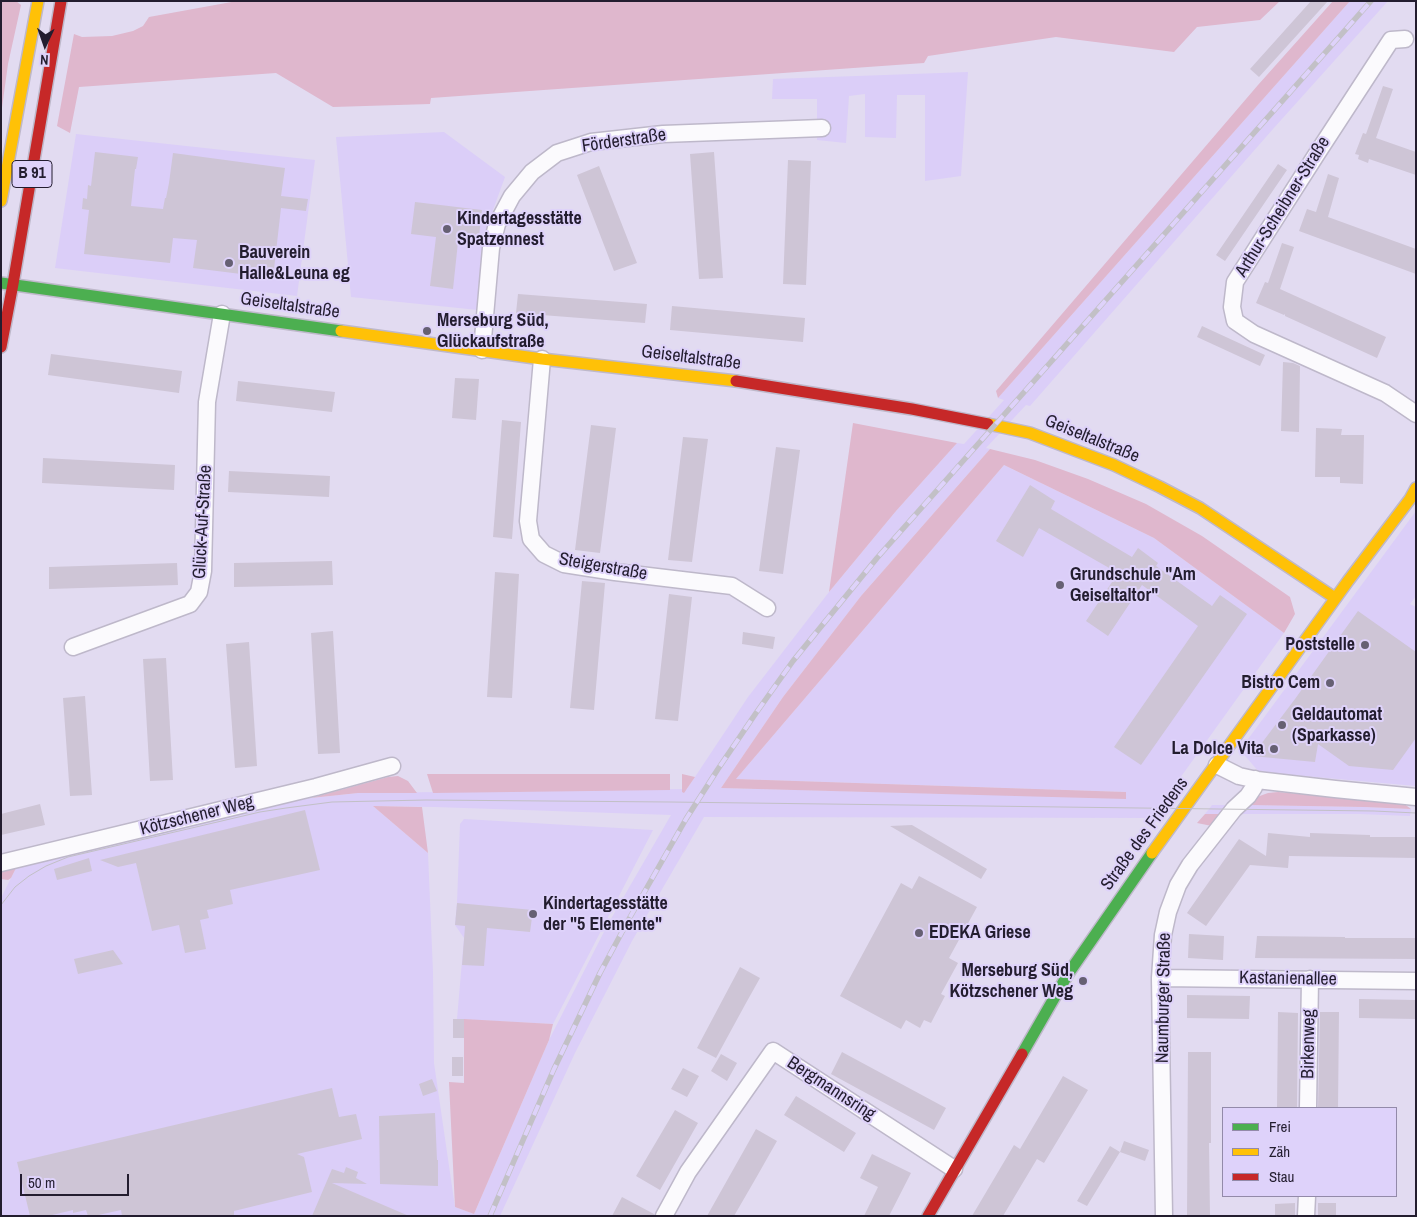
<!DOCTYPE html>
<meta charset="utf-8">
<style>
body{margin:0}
#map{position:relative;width:1417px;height:1217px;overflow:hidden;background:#e2dbf1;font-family:"Archivo Narrow",sans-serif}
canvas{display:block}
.frame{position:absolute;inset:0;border:2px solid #231d2f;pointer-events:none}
.legend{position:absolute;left:1222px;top:1107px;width:175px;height:90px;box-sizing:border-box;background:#ded2fa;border:1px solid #938aa9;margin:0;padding:6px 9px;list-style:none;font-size:15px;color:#231d2f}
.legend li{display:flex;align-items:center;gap:10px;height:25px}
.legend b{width:25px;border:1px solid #938aa9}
.north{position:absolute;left:20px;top:20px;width:50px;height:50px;-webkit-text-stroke:4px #ded2fa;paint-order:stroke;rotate:183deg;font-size:14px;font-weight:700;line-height:20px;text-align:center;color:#231d2f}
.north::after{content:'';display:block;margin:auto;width:18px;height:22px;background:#231d2f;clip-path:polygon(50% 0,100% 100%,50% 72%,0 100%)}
.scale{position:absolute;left:20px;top:1174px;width:109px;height:22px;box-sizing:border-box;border:2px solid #231d2f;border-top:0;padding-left:6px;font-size:15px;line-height:18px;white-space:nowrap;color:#231d2f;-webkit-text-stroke:4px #ded2fa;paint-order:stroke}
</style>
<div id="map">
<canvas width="1417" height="1217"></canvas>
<div class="frame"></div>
<ul class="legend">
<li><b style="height:6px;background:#4caf50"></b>Frei</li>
<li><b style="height:6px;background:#ffc107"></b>Zäh</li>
<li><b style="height:6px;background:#c62828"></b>Stau</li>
</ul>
<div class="north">N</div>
<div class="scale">50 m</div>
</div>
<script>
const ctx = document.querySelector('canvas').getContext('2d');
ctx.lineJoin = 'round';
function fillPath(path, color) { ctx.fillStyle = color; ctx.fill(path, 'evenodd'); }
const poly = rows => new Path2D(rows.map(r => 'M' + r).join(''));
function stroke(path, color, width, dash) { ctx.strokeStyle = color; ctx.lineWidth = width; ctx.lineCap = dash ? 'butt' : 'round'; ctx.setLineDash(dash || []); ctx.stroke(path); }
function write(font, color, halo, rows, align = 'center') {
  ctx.font = font + ' "Archivo Narrow",sans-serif'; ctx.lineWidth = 4; ctx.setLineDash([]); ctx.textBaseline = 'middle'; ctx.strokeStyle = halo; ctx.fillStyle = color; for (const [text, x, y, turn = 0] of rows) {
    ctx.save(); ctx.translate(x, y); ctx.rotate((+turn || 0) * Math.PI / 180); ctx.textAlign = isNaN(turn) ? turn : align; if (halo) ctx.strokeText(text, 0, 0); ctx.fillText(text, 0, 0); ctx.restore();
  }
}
fillPath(poly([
 [1350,1,1388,1,1273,129,1030,406,1026,405,986,448,990,449,861,596,783,697,721,788,1126,798,1126,792,736,779,1004,465,1154,538,1284,633,1175,785,1168,800,1155,818,704,817,632,941,575,1053,500,1216,1,1216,1,898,17,866,268,805,311,798,358,793,687,789,748,697,829,592,896,511,957,443,964,444,1004,400,998,398],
 [373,806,435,807,671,815,608,924,549,1040,474,1214,455,1207,434,1063,433,972,428,853],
 [968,72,961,176,925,181,925,95,897,95,896,138,865,137,865,94,849,96,846,143,817,140,817,99,772,99,773,79],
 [444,132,505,177,493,210,478,310,351,297,336,137],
 [76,134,315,160,297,296,55,268],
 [1416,511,1416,596,1410,604,1416,607,1416,786,1259,772,1240,750],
 [1212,805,1231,805,1223,814,1205,814],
 [1247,805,1364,807,1411,809,1410,816,1360,814,1240,814],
 [464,819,653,830,553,1024,457,1019,464,938,455,925,457,903,460,824]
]), '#dbcef8');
fillPath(poly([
 [1,1,16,1,21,5,8,64,1,115],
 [237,1,1280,1,1260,20,1197,27,1174,52,1056,37,928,56,924,63,431,98,430,104,333,107,276,73,79,87,70,133,57,126,74,34,82,37,112,36,133,31,143,26,149,17],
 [1333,1,1350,1,998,398,996,391,1258,85],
 [853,423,957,443,896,511,829,592],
 [990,449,1035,460,1088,479,1146,504,1202,536,1290,597,1295,614,1284,633,1154,538,1004,465,736,779,1126,792,1126,799,721,788,783,697,861,596],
 [427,774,670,774,670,790,433,793],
 [682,774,695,777,684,793,682,792],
 [398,776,408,781,417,793,358,793,311,798,388,777],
 [1278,792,1403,803,1411,809,1364,807,1247,805,1257,797,1268,793],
 [373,806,422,807,428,853],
 [1205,814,1223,814,1212,826,1197,823],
 [17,866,11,878,8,880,1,879,1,869],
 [464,1019,553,1024,549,1040,474,1214,455,1207,449,1082,464,1083]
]), '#dfb7cd');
fillPath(poly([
 [1311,1,1328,1,1259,77,1250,69],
 [1383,86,1393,89,1376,138,1416,152,1416,175,1369,159,1368,163,1358,159,1359,155,1355,154,1363,133,1366,134],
 [95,152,138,157,136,169,135,169,131,206,163,209,165,198,166,198,169,183,173,153,285,168,281,196,308,199,306,211,281,208,273,278,193,268,197,240,173,238,170,263,84,254,89,210,82,209,83,198,87,199,88,185,91,186],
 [714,152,723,278,699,279,690,154],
 [788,160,811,161,806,285,783,284],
 [1278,164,1287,170,1225,261,1216,255],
 [599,166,637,263,614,271,577,175],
 [1328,174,1339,178,1328,217,1416,249,1416,274,1299,231,1307,209,1316,212],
 [415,202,482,210,478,245,458,242,453,289,430,286,436,237,411,234],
 [1282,243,1294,247,1280,289,1386,337,1377,358,1285,316,1285,314,1284,315,1256,303,1265,282,1268,283],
 [518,294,647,304,645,323,516,313],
 [672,306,805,318,803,342,670,330],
 [1202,326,1265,355,1260,366,1197,337],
 [51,354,182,371,179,393,48,375],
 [1283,362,1293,363,1300,366,1299,432,1281,431],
 [455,378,479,379,476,420,452,418],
 [238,381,335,392,332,412,236,401],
 [502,420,521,422,512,539,493,537],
 [591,425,616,428,600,553,575,550],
 [1316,428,1342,429,1341,435,1364,435,1363,484,1340,483,1340,477,1315,477],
 [683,437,708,439,692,562,668,560],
 [776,447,800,450,783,574,759,571],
 [43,458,175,465,174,490,42,483],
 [229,471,330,476,329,497,228,492],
 [1030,485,1055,501,1051,509,1132,557,1138,548,1158,563,1156,566,1212,606,1220,595,1247,614,1141,765,1114,747,1198,626,1142,585,1108,636,1086,621,1118,573,1039,528,1023,557,996,541],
 [332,561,333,585,234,587,234,563],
 [177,563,178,585,49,589,49,567],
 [495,572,519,574,512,698,487,697],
 [582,581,605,583,594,710,570,708],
 [669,594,692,597,678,721,655,719],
 [1358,611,1416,652,1416,738,1393,770,1349,766,1318,744,1315,762,1252,756,1295,699],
 [333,631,340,753,318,754,311,633],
 [743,632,775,637,773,649,742,644],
 [249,642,257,766,235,768,226,644],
 [166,658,173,780,150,781,143,659],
 [85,696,92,795,70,796,63,698],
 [40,804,45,825,1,835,1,814],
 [305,810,320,870,230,890,233,904,207,910,209,918,200,920,206,949,185,953,179,925,152,931,136,863,118,867,100,860],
 [912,825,987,869,981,879,890,826],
 [1268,833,1310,837,1310,833,1370,835,1370,837,1416,837,1416,858,1289,856,1288,868,1250,865,1206,926,1187,913,1239,839,1266,856],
 [89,858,92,871,57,880,54,869],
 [919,876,977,907,949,958,958,963,941,994,945,996,931,1023,924,1020,920,1028,906,1020,901,1029,840,996,901,883,912,889],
 [457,903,533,910,530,932,487,928,484,966,462,965,465,926,455,925],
 [1189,934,1224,936,1223,960,1188,958],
 [1257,936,1345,937,1345,938,1416,938,1416,959,1255,958],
 [113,950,123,964,78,974,74,959],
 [740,967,760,978,746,1003,716,1058,697,1048],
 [1187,995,1250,996,1249,1019,1187,1018],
 [1359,999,1416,1000,1416,1019,1359,1018],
 [1278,1012,1298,1013,1297,1108,1277,1108],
 [1320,1012,1339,1012,1338,1108,1318,1108],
 [453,1019,464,1019,464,1038,453,1038],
 [842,1052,946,1108,934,1130,831,1074],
 [1188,1052,1211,1052,1211,1143,1209,1143,1210,1216,1187,1216],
 [721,1054,737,1063,727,1081,711,1071],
 [452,1057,463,1057,463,1076,452,1076],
 [683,1068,699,1076,687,1097,671,1089],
 [1063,1076,1088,1090,1044,1163,1037,1159,1003,1216,972,1216,1014,1145,1020,1149],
 [432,1079,437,1091,423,1096,419,1084],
 [332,1088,339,1117,356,1114,362,1139,297,1154,304,1157,312,1192,234,1211,234,1216,122,1216,121,1210,94,1216,88,1216,86,1210,73,1213,73,1210,48,1216,30,1216,17,1162],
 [796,1096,856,1133,844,1152,784,1115],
 [675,1110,698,1123,660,1190,636,1176],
 [435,1113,437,1160,438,1160,438,1186,380,1184,379,1116],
 [756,1129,777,1141,756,1178,734,1216,707,1216],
 [1124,1141,1149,1150,1145,1161,1120,1152],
 [1110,1146,1120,1152,1087,1206,1077,1201],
 [872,1154,911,1173,889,1216,864,1216,878,1187,860,1178],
 [346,1167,358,1172,356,1178,367,1184,332,1183,409,1216,312,1216,332,1169,344,1173],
 [622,1197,654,1214,654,1216,612,1216],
 [1295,1203,1295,1216,1275,1216,1275,1204],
 [1318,1203,1336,1203,1336,1216,1318,1216]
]), '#cec5d6');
const street = poly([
 [1405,39,1391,40,1318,152,1235,282,1232,307,1235,321,1254,334,1385,393,1416,414],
 [482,350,491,248,497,224,512,196,532,172,557,153,591,142,663,134,822,128],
 [542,359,528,521,531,539,544,554,564,564,615,572,732,586,767,608],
 [73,647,190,604,199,592,203,571,207,402,222,314],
 [1217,765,1239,776,1257,780,1335,789,1416,797],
 [1,863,316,787,392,766],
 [1160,978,1416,981],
 [1308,1108,1310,979],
 [664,1216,688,1172,773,1051,954,1169],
 [1164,1216,1160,978,1163,935,1168,912,1178,885,1190,865,1234,809,1248,796,1254,787,1255,779],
 [1306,1216,1307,1196]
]);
const fast = poly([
 [1,283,341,331],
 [1022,1054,1068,974,1152,853]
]);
const slow = poly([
 [1,201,38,1],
 [341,331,542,359,736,381],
 [988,424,1030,433,1114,465,1160,487,1200,508,1335,598],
 [1152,853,1348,581,1410,499,1416,488]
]);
const jam = poly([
 [1,347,13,284,61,1],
 [736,381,912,409,988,424],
 [928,1216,1022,1054]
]);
stroke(street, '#beb8ca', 19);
stroke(fast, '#beb8ca', 14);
stroke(slow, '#beb8ca', 14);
stroke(jam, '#beb8ca', 14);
stroke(street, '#fbfafd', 16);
stroke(fast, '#4caf50', 11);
stroke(slow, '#ffc107', 11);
stroke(jam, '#c62828', 11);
stroke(poly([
 [1,905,15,887,29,876,46,866,68,857,260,812,286,808,332,802,426,800,670,802,1374,811,1416,813]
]), '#c2c0c6', 1);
const rail = poly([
 [490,1216,554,1069,600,973,629,919,686,819,718,769,756,713,793,661,877,558,1371,1]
]);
stroke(rail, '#c2c0c6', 5.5);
stroke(rail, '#ded2fa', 4, [11]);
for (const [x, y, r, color] of [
 [447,229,5,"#666073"],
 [229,263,5,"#666073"],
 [427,331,5,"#666073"],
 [1060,585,5,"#666073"],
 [1365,645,5,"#666073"],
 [1330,683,5,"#666073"],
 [1282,725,5,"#666073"],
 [1274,749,5,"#666073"],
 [533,914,5,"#666073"],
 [919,933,5,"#666073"],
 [1083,981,5,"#666073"]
]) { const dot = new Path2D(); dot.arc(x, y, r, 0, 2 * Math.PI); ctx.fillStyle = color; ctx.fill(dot); stroke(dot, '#ded2fa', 2); }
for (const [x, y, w] of [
 [32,174,40]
]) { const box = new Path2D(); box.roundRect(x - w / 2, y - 13.5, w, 27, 4); ctx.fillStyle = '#ded2fa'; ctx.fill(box); stroke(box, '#231d2f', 1); }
write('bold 16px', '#231d2f', null, [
 ["B 91",32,174]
]);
write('18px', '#231d2f', '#ded2fa', [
 ["Förderstraße",624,141,-8],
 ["Arthur-Scheibner-Straße",1283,207,-58],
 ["Geiseltalstraße",290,306,8],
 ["Geiseltalstraße",691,358,7],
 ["Geiseltalstraße",1092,439,22],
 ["Glück-Auf-Straße",203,522,-87],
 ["Steigerstraße",603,567,10],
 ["Kötzschener Weg",197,816,-14],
 ["Straße des Friedens",1145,834,-54],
 ["Kastanienallee",1288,979,1],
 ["Naumburger Straße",1164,998,-89],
 ["Birkenweg",1309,1044,-89],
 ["Bergmannsring",831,1089,33]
]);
write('bold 18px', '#231d2f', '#ded2fa', [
 ["Kindertagesstätte",457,219],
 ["Spatzennest",457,240],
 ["Bauverein",239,253],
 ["Halle&Leuna eg",239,274],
 ["Merseburg Süd,",437,321],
 ["Glückaufstraße",437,342],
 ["Grundschule \"Am",1070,575],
 ["Geiseltaltor\"",1070,596],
 ["Poststelle",1355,645,"right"],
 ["Bistro Cem",1320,683,"right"],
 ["Geldautomat",1292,715],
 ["(Sparkasse)",1292,736],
 ["La Dolce Vita",1264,749,"right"],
 ["Kindertagesstätte",543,904],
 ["der \"5 Elemente\"",543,925],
 ["EDEKA Griese",929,933],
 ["Merseburg Süd,",1073,971,"right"],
 ["Kötzschener Weg",1073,992,"right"]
], 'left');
</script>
